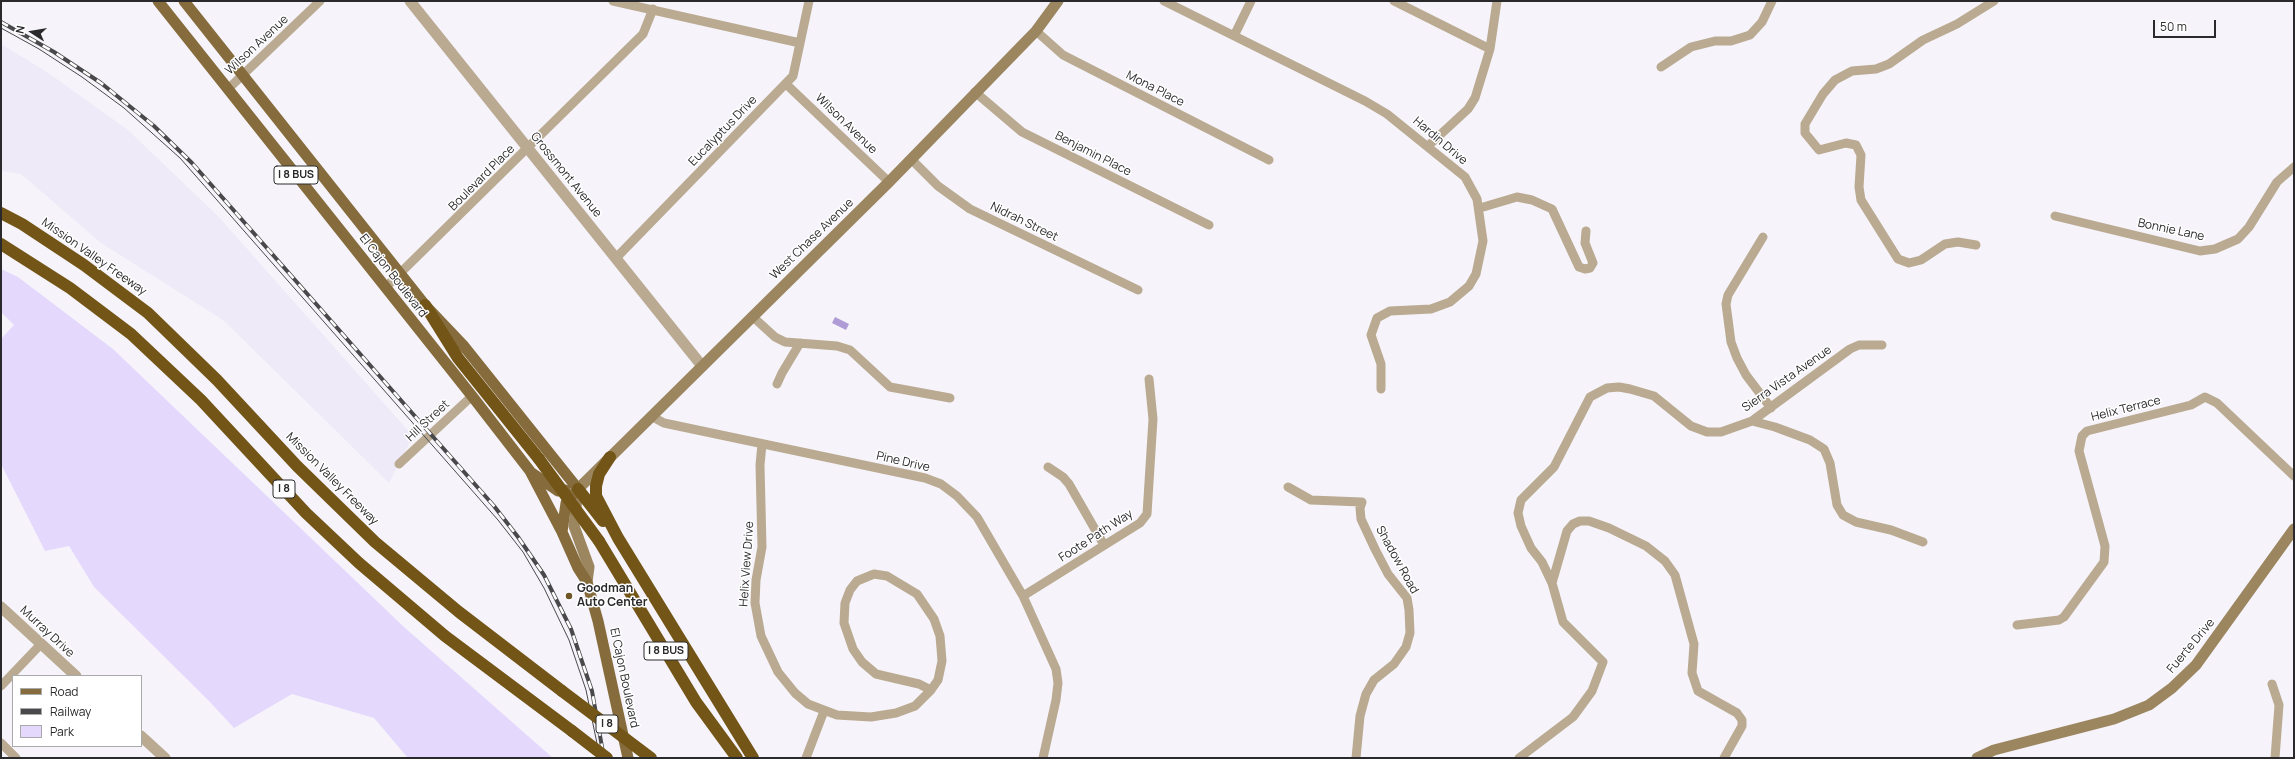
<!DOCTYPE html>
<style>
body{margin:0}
#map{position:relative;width:2295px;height:759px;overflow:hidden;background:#f6f4fa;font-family:Manrope,sans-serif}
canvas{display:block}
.frame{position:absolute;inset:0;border:2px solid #2a2a2c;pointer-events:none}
.legend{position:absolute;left:12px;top:675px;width:130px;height:72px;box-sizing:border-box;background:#fff;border:1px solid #aaaaab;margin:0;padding:5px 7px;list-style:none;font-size:12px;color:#2a2a2c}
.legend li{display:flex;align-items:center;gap:8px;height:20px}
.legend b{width:20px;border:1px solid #aaaaab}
.north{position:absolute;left:12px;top:12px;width:40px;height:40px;-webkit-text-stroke:3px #fff;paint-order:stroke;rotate:282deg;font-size:11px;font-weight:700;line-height:16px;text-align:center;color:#2a2a2c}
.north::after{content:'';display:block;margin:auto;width:14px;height:18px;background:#2a2a2c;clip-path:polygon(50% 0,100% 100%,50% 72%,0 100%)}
.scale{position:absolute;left:2153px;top:20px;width:63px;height:18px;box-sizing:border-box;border:2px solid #2a2a2c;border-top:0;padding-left:5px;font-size:12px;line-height:14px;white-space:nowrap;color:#2a2a2c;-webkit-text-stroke:3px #fff;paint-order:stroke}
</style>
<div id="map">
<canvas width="2295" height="759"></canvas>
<div class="frame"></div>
<ul class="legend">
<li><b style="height:5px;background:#866c3c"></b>Road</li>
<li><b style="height:5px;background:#49494b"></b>Railway</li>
<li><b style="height:11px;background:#e4d9fc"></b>Park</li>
</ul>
<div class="north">N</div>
<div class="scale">50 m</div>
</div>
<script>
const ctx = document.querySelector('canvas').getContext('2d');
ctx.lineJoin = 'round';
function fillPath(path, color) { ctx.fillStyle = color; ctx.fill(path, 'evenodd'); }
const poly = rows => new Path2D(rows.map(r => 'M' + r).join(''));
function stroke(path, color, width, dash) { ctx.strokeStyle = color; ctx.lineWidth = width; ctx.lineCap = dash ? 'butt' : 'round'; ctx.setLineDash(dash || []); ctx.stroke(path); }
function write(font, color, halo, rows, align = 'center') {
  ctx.font = font + ' Manrope,sans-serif'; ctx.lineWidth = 3; ctx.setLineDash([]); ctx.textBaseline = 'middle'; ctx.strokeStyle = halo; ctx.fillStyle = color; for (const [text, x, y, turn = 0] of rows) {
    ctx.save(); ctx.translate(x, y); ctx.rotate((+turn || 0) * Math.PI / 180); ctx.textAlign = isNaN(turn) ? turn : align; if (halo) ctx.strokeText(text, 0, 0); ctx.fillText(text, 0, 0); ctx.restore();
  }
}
fillPath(poly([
 [1,44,47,72,128,130,218,216,413,436,389,483,223,320,101,243,21,174,1,171]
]), '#eeeaf8');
fillPath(poly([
 [1,269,18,277,113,349,404,627,553,758,408,758,374,718,292,694,234,728,210,702,94,587,69,546,45,551,1,464,1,339,14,325,1,312]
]), '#e4d9fc');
fillPath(poly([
 [835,317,849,324,846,330,832,323]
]), '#af9cd6');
stroke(poly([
 [613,1,800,43],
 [1164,1,1365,101,1387,114,1465,177,1477,199,1483,241,1476,274,1469,286,1450,302,1431,309,1390,311,1377,318,1371,335,1381,364,1381,389],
 [1394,1,1490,49],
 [1036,31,1063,55,1269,160],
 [1234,36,1251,1],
 [1661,67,1691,47,1715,41,1731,41,1750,35,1762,22,1772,1],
 [786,84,889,182],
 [228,89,320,1],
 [975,92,1022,132,1209,225],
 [1428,146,1468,109,1475,98,1490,49,1497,1],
 [911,159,938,186,970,209,1138,290],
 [1480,208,1517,197,1532,200,1552,209,1579,267,1585,269,1590,268,1593,263,1585,243,1586,231],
 [2055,216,2200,251,2215,249,2238,239,2249,227,2277,182,2294,167],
 [1763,237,1728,295,1726,304,1731,342,1737,358,1746,375,1771,408],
 [1976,245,1958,242,1945,244,1921,260,1909,263,1898,259,1861,200,1859,187,1861,155,1856,145,1846,143,1819,150,1805,133,1805,124,1823,94,1835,80,1852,71,1876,69,1889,64,1923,40,1957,24,1994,1],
 [616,258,793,76,809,1],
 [385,288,643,34,653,9],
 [752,316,775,337,785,342,837,346,850,350,890,387,950,398],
 [777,384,782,373,800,343],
 [651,416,664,423,925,478,941,484,957,496,977,517,1023,596,1056,669,1058,683,1056,700,1043,758],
 [1752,421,1775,427,1810,440,1824,449,1830,463,1837,505,1843,515,1856,522,1891,530,1923,542],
 [762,444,760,465,762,547,756,580,755,603,761,636,778,672,795,693,808,704,837,715,871,717,896,713,915,706,931,690],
 [399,464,472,396],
 [1048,467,1063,477,1069,484,1104,545],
 [1288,487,1311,500,1362,502,1360,508,1361,519,1375,549,1388,574,1407,598,1409,610,1410,633,1406,647,1394,664,1374,680,1366,694,1360,716,1356,758],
 [874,574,887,576,917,594,934,619,940,636,942,661,938,680,931,690,919,684,876,674,862,662,853,649,844,623,845,603,850,590,857,581,874,574],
 [1552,583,1567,531,1573,524,1580,521,1589,521,1609,528,1646,546,1665,561,1675,575,1694,644,1692,673,1698,691,1737,713,1742,720,1742,726,1724,758],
 [1023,596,1140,523,1147,514,1153,419,1149,379],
 [2017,625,2059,620,2064,617,2104,562,2105,546,2079,451,2082,436,2087,431,2191,405,2205,397,2217,403,2294,476],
 [2272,684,2279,705,2275,758],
 [1,686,41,644],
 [1,743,16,758],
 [806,758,824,711],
 [1519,758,1573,717,1592,691,1603,662,1563,622,1552,583,1542,562,1531,548,1521,526,1518,513,1521,500,1554,467,1590,397,1607,388,1619,387,1630,389,1654,396,1691,426,1707,432,1721,432,1752,421,1850,349,1859,345,1882,345]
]), '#b9aa91', 9);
stroke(poly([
 [410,1,702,366],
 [1,607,76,676],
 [141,736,165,758]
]), '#b9aa91', 11);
stroke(poly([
 [587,582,589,567,574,526,578,489,889,182,1036,31,1058,1],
 [1977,758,1994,750,2114,719,2149,705,2172,688,2196,665,2294,529]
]), '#9b8660', 11);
stroke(poly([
 [158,1,472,396,530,471,562,532,578,568,587,582,598,621,628,758],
 [184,1,425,305,463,345,578,489],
 [532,473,558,491,565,490],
 [562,532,566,503,573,494]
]), '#866c3c', 11);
stroke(poly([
 [1,213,22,224,84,265,148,313,217,380,297,466,375,542,459,612,562,691],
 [1,244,70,288,131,334,201,400,306,513,359,563,445,636,572,731],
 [425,305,458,358,539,459],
 [610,457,599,474,596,486,596,496,618,538,753,758],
 [578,489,603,521],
 [599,541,696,702,737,758]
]), '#735517', 12);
stroke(poly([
 [1,28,39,49,82,77,124,108,180,158,498,520,523,552,544,588,569,640,586,690,600,758]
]), '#49494b', 1);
const rail = poly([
 [1,22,54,52,101,83,154,126,192,163,494,506,518,537,544,575,571,629,592,691,604,758]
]);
stroke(rail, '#49494b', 4);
stroke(rail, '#fff', 2.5, [8]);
stroke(poly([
 [539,459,599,541],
 [562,691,651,758],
 [572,731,607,758]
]), '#735517', 12);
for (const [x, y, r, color] of [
 [569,596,4,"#6f5627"]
]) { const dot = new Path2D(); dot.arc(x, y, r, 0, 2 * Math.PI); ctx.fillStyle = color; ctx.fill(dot); stroke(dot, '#fff', 1.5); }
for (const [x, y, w] of [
 [296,175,44],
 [284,489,22],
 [666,651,44],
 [607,724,22]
]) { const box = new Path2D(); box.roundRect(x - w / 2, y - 9, w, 18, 3); ctx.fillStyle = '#fff'; ctx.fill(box); stroke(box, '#2a2a2c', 1); }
write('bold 11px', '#2a2a2c', null, [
 ["I 8 BUS",296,175],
 ["I 8",284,489],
 ["I 8 BUS",666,651],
 ["I 8",607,724]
]);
write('12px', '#2a2a2c', '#fff', [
 ["Wilson Avenue",257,45,-43],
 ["Mona Place",1155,89,27],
 ["Wilson Avenue",846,124,44],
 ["Eucalyptus Drive",723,131,-46],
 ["Hardin Drive",1440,141,40],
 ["Benjamin Place",1093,154,27],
 ["Grossmont Avenue",566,175,51],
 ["Boulevard Place",482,178,-45],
 ["Nidrah Street",1024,222,26],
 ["Bonnie Lane",2171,230,12],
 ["West Chase Avenue",812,239,-44],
 ["Mission Valley Freeway",94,257,35],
 ["El Cajon Boulevard",393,276,52],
 ["Sierra Vista Avenue",1787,379,-35],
 ["Helix Terrace",2126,409,-14],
 ["Hill Street",428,421,-43],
 ["Pine Drive",903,462,13],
 ["Mission Valley Freeway",332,479,45],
 ["Foote Path Way",1096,536,-33],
 ["Shadow Road",1397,560,61],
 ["Helix View Drive",747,564,-86],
 ["Murray Drive",47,632,43],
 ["Fuerte Drive",2191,646,-50],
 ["El Cajon Boulevard",624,678,78]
]);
write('bold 12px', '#2a2a2c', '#fff', [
 ["Goodman",577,589],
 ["Auto Center",577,603]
], 'left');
</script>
